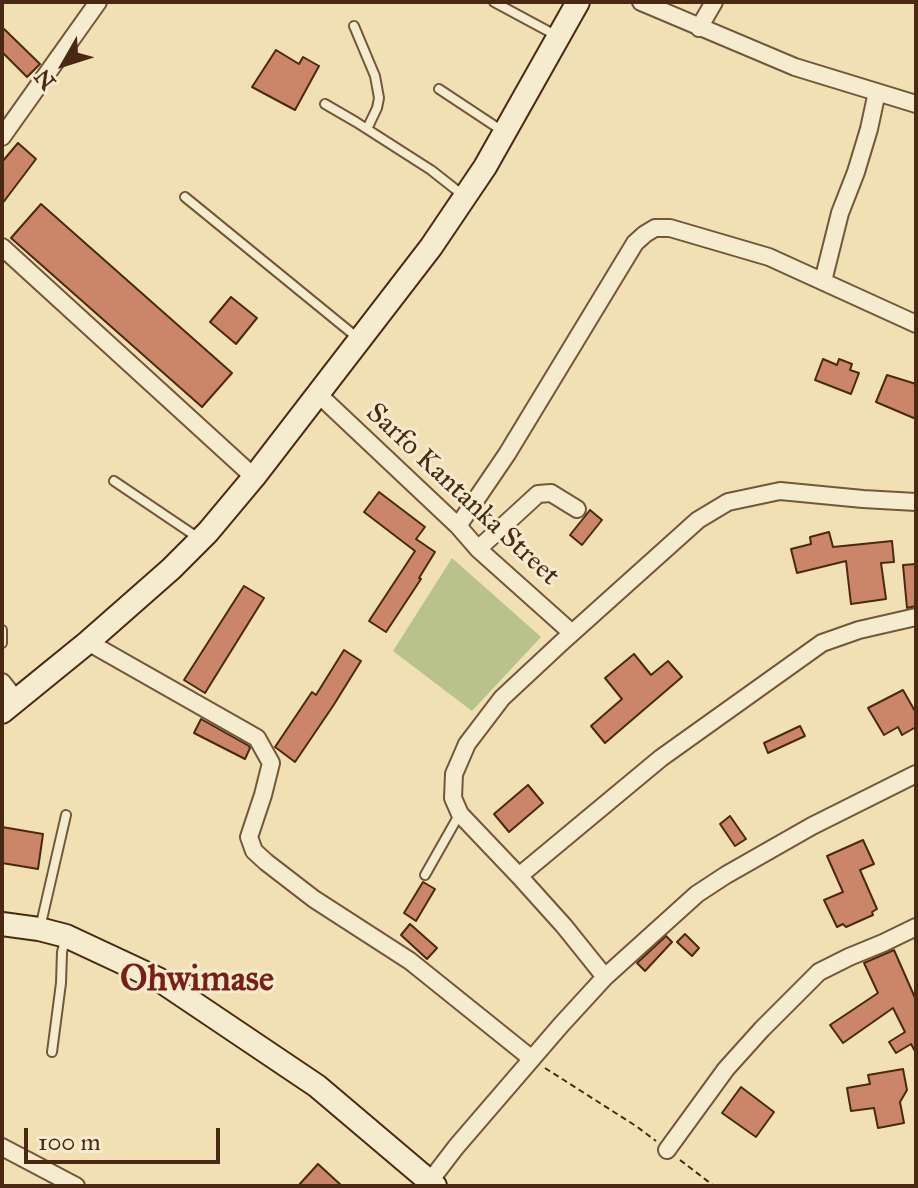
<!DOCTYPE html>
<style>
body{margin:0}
#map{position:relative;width:918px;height:1188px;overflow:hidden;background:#f0e0b4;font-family:"IM FELL Great Primer",serif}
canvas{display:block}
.frame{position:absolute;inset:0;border:4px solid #4a2912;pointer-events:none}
.north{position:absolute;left:24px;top:24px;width:80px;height:80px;-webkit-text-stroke:6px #f5ebce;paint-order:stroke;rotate:231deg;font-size:22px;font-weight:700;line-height:32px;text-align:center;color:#4a2912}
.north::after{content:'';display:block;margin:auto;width:28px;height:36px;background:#4a2912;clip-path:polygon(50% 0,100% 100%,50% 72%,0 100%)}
.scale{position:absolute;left:24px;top:1128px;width:196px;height:36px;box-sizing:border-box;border:4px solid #4a2912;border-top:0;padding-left:10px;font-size:24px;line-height:28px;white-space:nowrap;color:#4a2912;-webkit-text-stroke:6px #f5ebce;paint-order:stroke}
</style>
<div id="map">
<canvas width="918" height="1188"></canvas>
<div class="frame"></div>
<div class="north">N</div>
<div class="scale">100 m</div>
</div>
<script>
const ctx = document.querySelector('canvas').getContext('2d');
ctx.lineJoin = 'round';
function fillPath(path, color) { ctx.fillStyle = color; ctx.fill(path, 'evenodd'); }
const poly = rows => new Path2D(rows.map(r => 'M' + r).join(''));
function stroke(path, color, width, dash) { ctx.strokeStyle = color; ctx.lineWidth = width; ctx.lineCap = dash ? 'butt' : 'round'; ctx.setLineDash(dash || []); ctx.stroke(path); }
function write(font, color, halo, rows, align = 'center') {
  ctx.font = font + ' "IM FELL Great Primer",serif'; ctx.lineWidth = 6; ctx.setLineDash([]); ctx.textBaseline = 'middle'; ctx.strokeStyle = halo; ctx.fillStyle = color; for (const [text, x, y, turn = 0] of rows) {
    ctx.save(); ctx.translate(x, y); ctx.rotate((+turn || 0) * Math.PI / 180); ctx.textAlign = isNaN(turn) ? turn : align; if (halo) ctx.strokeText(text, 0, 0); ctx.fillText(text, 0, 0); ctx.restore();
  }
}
fillPath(poly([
 [452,558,541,637,472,711,393,651]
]), '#bac28c');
const building = poly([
 [2,27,40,64,27,77,2,52,2,27],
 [276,50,299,64,303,57,319,66,295,110,252,87,276,50],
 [18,143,36,159,2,204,2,162,18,143],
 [41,204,232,373,202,407,11,238,41,204],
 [231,297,257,318,236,344,210,322,231,297],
 [823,359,837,365,839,359,852,364,850,370,859,373,851,394,815,380,823,359],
 [887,375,916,384,916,419,876,402,887,375],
 [379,492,425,527,416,539,435,552,419,578,421,579,386,632,369,621,415,551,364,512,379,492],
 [590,510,602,520,582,545,570,535,590,510],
 [829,532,833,547,892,541,894,562,881,563,886,599,851,604,846,561,797,573,791,549,811,544,810,537,829,532],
 [916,564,916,606,907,608,903,565,916,564],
 [244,586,264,598,205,693,184,680,244,586],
 [344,650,361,661,333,706,295,762,275,747,312,692,316,695,344,650],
 [634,654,651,675,668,661,682,677,605,743,591,726,622,699,605,678,634,654],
 [903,690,916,713,916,727,902,735,898,727,884,735,868,708,903,690],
 [201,719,249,746,250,748,245,759,194,733,201,719],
 [800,726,805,736,768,753,764,743,800,726],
 [528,785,543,803,509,832,494,814,528,785],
 [730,816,746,839,735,846,720,824,730,816],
 [2,827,43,834,38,869,2,863,2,827],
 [863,840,874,864,860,870,877,909,872,912,873,915,846,927,843,924,837,927,824,900,843,892,827,856,863,840],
 [423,882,435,889,416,921,404,913,423,882],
 [410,924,437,948,427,959,401,935,410,924],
 [685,934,699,948,692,956,677,942,685,934],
 [666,936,672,942,645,971,637,963,666,936],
 [894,950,916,1000,916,1053,911,1044,896,1053,889,1042,905,1032,893,1008,843,1043,830,1025,878,993,864,963,894,950],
 [903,1069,907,1090,900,1102,904,1123,878,1128,874,1108,851,1111,847,1088,870,1084,868,1075,903,1069],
 [741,1087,774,1112,756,1137,722,1113,741,1087],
 [318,1164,342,1186,298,1186,318,1164]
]);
fillPath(building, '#cb866a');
stroke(building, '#4a2912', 2);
const lane = poly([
 [494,2,559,37],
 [354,26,375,76,379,98,377,108,367,129],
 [439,89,504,132],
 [325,104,356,122,431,170,464,196],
 [185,197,359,339],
 [114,481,200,539],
 [2,630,2,643],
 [425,875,459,815],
 [40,928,66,815],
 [52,1052,61,983,62,952,66,937]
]);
const street = poly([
 [641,2,795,67,916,104],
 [699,28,714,2],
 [2,137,98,2],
 [2,247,254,477],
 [823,281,840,213,856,172,869,129,877,92],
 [318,394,458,526,478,549,572,633],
 [458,526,507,454,635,243,645,234,655,228,670,228,769,257,916,324],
 [478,549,538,494,551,493,577,509],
 [88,642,257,738,271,763,263,795,249,837,254,851,266,862,314,899,410,961,532,1059],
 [2,682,17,701],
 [519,876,661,758,822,643,859,630,916,617],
 [605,977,564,926,519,876,460,814,453,798,454,774,467,744,502,698,561,643,698,520,728,502,780,491,863,499,916,502],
 [2,1147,76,1186],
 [667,1150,726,1069,762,1029,819,972,849,957,883,943,916,927],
 [430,1181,456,1147,561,1025,605,977,697,894,726,875,812,826,916,774]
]);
const secondary = poly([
 [2,712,88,642,171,569,208,532,254,477,431,247,485,167,578,2],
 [2,924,39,929,66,936,158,979,317,1086,435,1186]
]);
stroke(lane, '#74573a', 12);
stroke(street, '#74573a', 20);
stroke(secondary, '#4a2912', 26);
stroke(poly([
 [545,1068,636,1126,656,1141],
 [680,1160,714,1186]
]), '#4a2912', 2, [6, 4]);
stroke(lane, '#f5ebce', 8);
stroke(street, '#f5ebce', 16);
stroke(secondary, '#f5ebce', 22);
write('28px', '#4a2912', '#f5ebce', [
 ["Sarfo Kantanka Street",462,495,43]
]);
write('bold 36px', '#7a1f14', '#f5ebce', [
 ["Ohwimase",197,981]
]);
</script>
